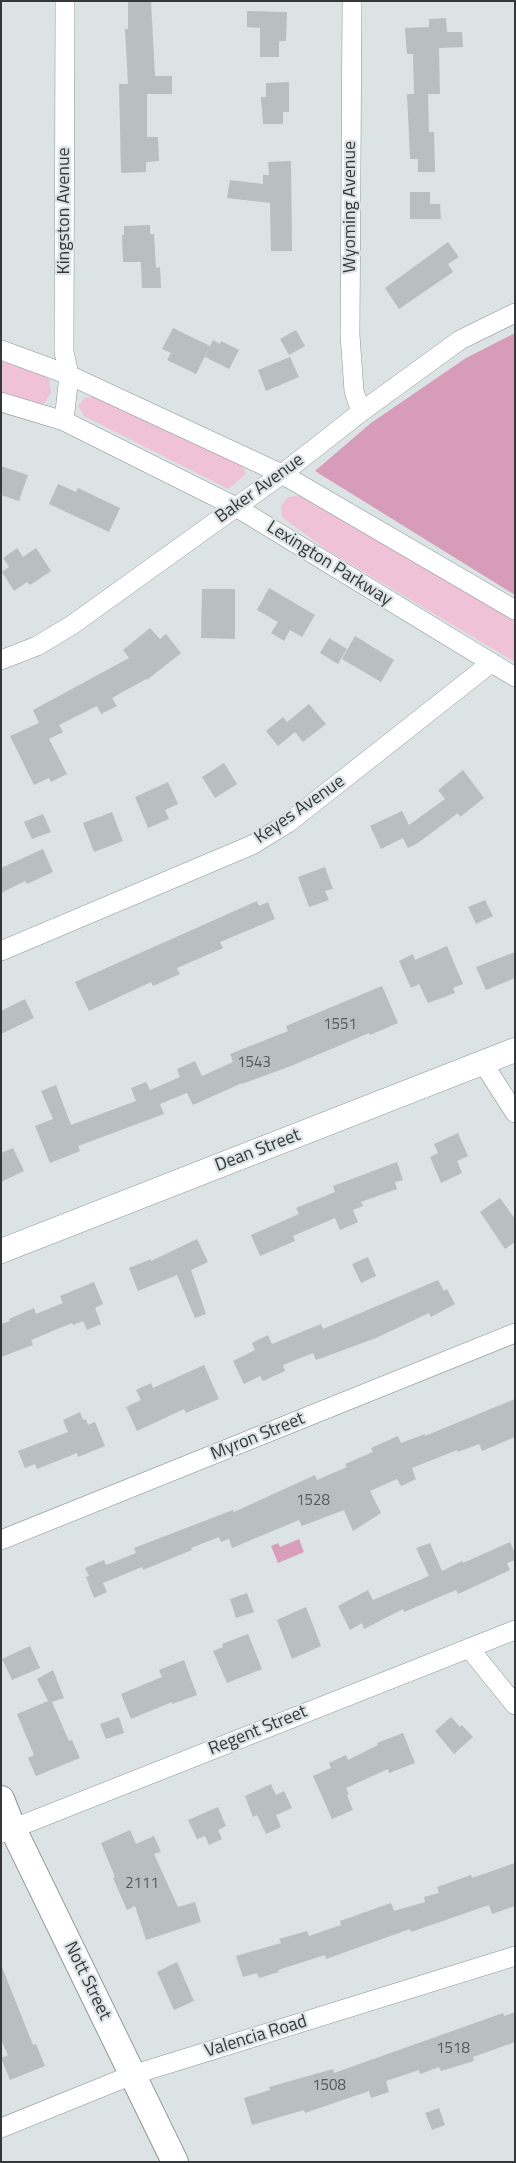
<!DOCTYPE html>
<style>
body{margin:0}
#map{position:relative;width:516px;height:2163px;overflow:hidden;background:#dce3e5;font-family:"Titillium Web",sans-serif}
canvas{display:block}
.frame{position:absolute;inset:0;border:2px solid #353838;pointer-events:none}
</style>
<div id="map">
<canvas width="516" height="2163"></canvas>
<div class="frame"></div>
</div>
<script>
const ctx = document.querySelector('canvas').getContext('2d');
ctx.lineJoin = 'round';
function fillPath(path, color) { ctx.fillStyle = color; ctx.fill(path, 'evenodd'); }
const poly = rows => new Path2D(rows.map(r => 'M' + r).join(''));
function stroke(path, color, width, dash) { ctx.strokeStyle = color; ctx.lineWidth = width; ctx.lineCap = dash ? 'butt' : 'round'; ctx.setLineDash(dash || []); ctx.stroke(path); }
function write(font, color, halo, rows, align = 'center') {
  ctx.font = font + ' "Titillium Web",sans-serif'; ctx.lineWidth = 4.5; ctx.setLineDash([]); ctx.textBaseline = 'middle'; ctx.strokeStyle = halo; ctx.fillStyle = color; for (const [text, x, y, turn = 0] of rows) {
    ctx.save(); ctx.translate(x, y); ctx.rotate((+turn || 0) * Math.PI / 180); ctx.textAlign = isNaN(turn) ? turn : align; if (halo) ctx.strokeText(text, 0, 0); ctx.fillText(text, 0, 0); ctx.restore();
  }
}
fillPath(poly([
 [1,360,31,369,49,379,51,392,45,403,35,405,1,393],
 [96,396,242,465,246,474,228,489,84,416,78,405,85,398],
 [302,495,515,621,515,662,327,550,282,517,281,506,288,497]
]), '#efc2d7');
fillPath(poly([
 [515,333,515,595,315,471,371,423,466,358]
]), '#d79cb9');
fillPath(poly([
 [299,1539,304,1552,278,1563,271,1546,278,1543,280,1547]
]), '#d99ebb');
fillPath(poly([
 [128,1,151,1,155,76,172,76,172,94,147,94,147,137,158,137,159,161,146,162,146,172,121,173,119,84,128,84,125,29,128,29],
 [247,11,287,12,286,41,279,41,279,57,260,57,260,28,247,27],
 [446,18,447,32,462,32,463,47,439,48,440,94,428,94,429,132,434,132,435,172,418,172,418,159,410,159,407,94,414,94,413,54,407,54,405,28,429,27,429,19],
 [289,82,289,112,283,112,283,124,263,124,261,97,266,97,266,83],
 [291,161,292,251,271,251,270,203,227,198,230,180,263,184,263,175,269,175,268,162],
 [410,192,430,192,430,204,440,204,441,219,410,219],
 [150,225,150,234,154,234,156,268,160,267,161,288,142,288,141,262,123,262,122,235,124,235,124,226],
 [448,242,459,257,448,264,453,272,399,309,385,288],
 [173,328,210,346,196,374,167,360,171,353,162,349],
 [296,330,305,346,289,355,280,339],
 [213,340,220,344,221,341,239,350,229,369,205,357],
 [290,357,299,377,266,391,258,370],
 [1,466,28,475,19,501,1,495],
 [58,484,76,492,78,488,120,508,109,532,49,504],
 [17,548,23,557,36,548,51,571,30,585,27,582,14,591,2,572,9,567,3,558],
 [269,588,315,615,302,637,290,630,284,641,271,633,278,622,257,610],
 [202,589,235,589,235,639,201,638],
 [150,628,160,639,166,634,181,653,147,680,146,679,112,698,117,706,101,714,97,706,59,725,63,732,49,739,67,774,51,782,49,778,34,785,10,736,39,723,33,710,129,658,123,650],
 [355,636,394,660,381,682,342,659],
 [329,638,347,649,338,664,320,653],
 [309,704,326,724,303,742,287,722],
 [283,717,295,732,278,746,266,731],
 [224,763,237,784,215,798,202,777],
 [463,770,484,798,460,817,458,813,418,843,408,848,403,838,381,849,370,826,402,811,409,825,445,799,438,790],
 [168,782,178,804,165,810,169,819,148,828,135,797],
 [112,812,123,841,94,852,83,823],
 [43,814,51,832,32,839,24,822],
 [43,849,53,872,27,884,25,881,1,893,1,868],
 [325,867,333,889,325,891,329,900,309,907,298,877],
 [485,900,493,916,476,924,468,907],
 [257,901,259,906,268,902,275,919,220,942,223,948,177,968,180,974,153,986,151,982,89,1011,75,982],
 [447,946,463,984,453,988,455,993,428,1003,419,984,411,988,399,961,413,954,415,960],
 [515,952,515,978,486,990,476,967],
 [382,986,398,1023,370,1035,369,1033,291,1066,242,1084,242,1083,193,1105,187,1093,160,1104,164,1114,78,1146,80,1151,50,1163,35,1126,53,1119,41,1091,56,1085,71,1125,136,1101,131,1088,146,1082,150,1090,180,1077,177,1069,195,1061,202,1076,233,1062,230,1054,288,1031,286,1026],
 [25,999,34,1018,1,1034,1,1011],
 [458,1133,468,1156,457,1161,462,1173,441,1183,430,1157,438,1153,434,1144],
 [13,1148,24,1171,1,1182,1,1153],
 [397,1162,403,1180,395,1182,397,1189,361,1202,363,1206,353,1210,358,1222,340,1230,335,1218,293,1236,295,1241,260,1256,251,1235,299,1214,296,1208,335,1192,333,1186],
 [500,1198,515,1219,515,1242,505,1249,480,1212],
 [197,1239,208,1262,191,1270,206,1314,195,1318,177,1275,138,1291,129,1268,151,1259,151,1261],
 [368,1257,376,1276,361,1283,352,1264],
 [438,1280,444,1291,447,1289,455,1304,431,1317,429,1313,376,1338,316,1360,313,1353,283,1365,285,1371,263,1381,260,1376,244,1384,233,1361,255,1350,252,1343,268,1335,272,1344,321,1324,323,1329],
 [94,1282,103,1304,95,1308,101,1324,87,1330,83,1321,73,1325,72,1323,31,1340,33,1345,1,1357,1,1324,10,1321,9,1319,34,1308,36,1314,63,1303,60,1296],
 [204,1365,219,1399,186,1413,184,1409,137,1431,126,1407,141,1400,136,1390,151,1383,153,1388],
 [515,1399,515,1437,482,1451,479,1444,458,1452,457,1450,412,1468,416,1479,401,1486,397,1479,370,1491,381,1513,353,1531,344,1510,302,1526,299,1520,232,1548,229,1539,221,1542,219,1537,191,1548,192,1550,143,1570,142,1567,103,1583,107,1592,94,1598,86,1577,89,1576,85,1568,104,1560,106,1565,136,1553,134,1548,233,1510,234,1512,315,1475,317,1480,347,1467,345,1464,373,1452,371,1448,398,1436,401,1443,425,1434,425,1436],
 [80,1412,83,1420,86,1419,88,1425,95,1422,105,1446,78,1457,77,1453,37,1469,35,1464,25,1468,18,1451,68,1432,63,1420],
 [510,1542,515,1553,515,1560,507,1563,510,1570,458,1594,456,1590,404,1612,403,1609,364,1629,362,1623,350,1630,338,1606,368,1590,373,1600,429,1576,416,1548,430,1543,442,1571,462,1561,463,1563],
 [247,1593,254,1612,236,1618,230,1599],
 [306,1607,321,1646,292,1659,277,1620],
 [248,1634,262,1669,227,1683,213,1651,223,1647,222,1644],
 [30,1646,40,1668,12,1680,2,1659],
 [184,1660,197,1695,172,1704,172,1702,131,1719,121,1694,162,1677,159,1670],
 [53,1670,64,1698,52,1702,69,1741,72,1740,80,1758,36,1776,28,1758,34,1755,17,1714,48,1701,37,1679],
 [119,1717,124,1733,106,1739,100,1724],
 [451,1717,460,1727,462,1725,473,1737,454,1754,435,1731],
 [403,1733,415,1763,389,1773,388,1769,346,1788,349,1794,347,1795,353,1810,332,1819,313,1776,331,1768,329,1763,346,1755,348,1760,378,1745,377,1743],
 [271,1784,276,1795,284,1791,292,1808,276,1815,281,1827,266,1834,257,1815,253,1817,245,1796],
 [218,1807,226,1826,218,1830,222,1839,209,1845,205,1836,197,1839,188,1820],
 [130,1830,136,1844,154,1836,161,1852,154,1854,178,1907,195,1902,201,1922,146,1940,135,1906,127,1910,113,1878,115,1877,101,1843],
 [515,1863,515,1906,492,1914,489,1905,411,1932,410,1929,326,1959,325,1955,278,1970,279,1972,259,1978,257,1973,243,1977,236,1956,281,1943,279,1939,307,1931,309,1936,341,1925,340,1921,391,1903,394,1911,425,1902,424,1897,439,1893,437,1887,471,1875,472,1878],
 [177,1962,194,2001,174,2010,157,1972],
 [2,1967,33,2045,36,2044,45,2066,10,2080,1,2058,8,2055,1,2040],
 [515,2012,515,2042,473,2057,474,2061,441,2071,439,2067,420,2074,419,2070,386,2081,389,2092,371,2098,369,2091,305,2113,304,2110,252,2125,244,2098,270,2090,269,2087,333,2069,334,2073,503,2013,504,2016],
 [439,2108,445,2125,432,2130,425,2113]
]), '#b7bfc0');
const minor = poly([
 [352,1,350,335,354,391,361,412],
 [1,350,69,375,282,474,515,610],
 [1,402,64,421,236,507,515,677],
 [64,421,69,375,64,352,65,1],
 [1,660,37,646,72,625,282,474,361,412,460,340,515,313],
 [1,951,252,845,288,823,491,663],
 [483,1063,515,1113],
 [1,1540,515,1333],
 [469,1648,515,1705],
 [2,1833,515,1630],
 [1,2128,132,2075,515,1956]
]);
const tertiary = poly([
 [1,1251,515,1050]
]);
const secondary = poly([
 [1,1799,13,1829,175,2162]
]);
stroke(minor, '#8d9495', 20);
stroke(tertiary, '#8d9495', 25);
stroke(secondary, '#8d9495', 28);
stroke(minor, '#fff', 19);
stroke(tertiary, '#fff', 24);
stroke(secondary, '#fff', 26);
write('15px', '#565a5a', null, [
 ["1551",340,1025],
 ["1543",254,1063],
 ["1528",313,1501],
 ["2111",142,1884],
 ["1518",453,2049],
 ["1508",329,2086]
]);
write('18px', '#353838', '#dce3e5', [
 ["Wyoming Avenue",351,207,-90],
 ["Kingston Avenue",65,211,-90],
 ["Baker Avenue",260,489,-36],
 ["Lexington Parkway",329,564,32],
 ["Keyes Avenue",300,810,-35],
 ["Dean Street",258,1151,-21],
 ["Myron Street",258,1437,-22],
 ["Regent Street",258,1731,-22],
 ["Nott Street",87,1981,64],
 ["Valencia Road",256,2037,-17]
]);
</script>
